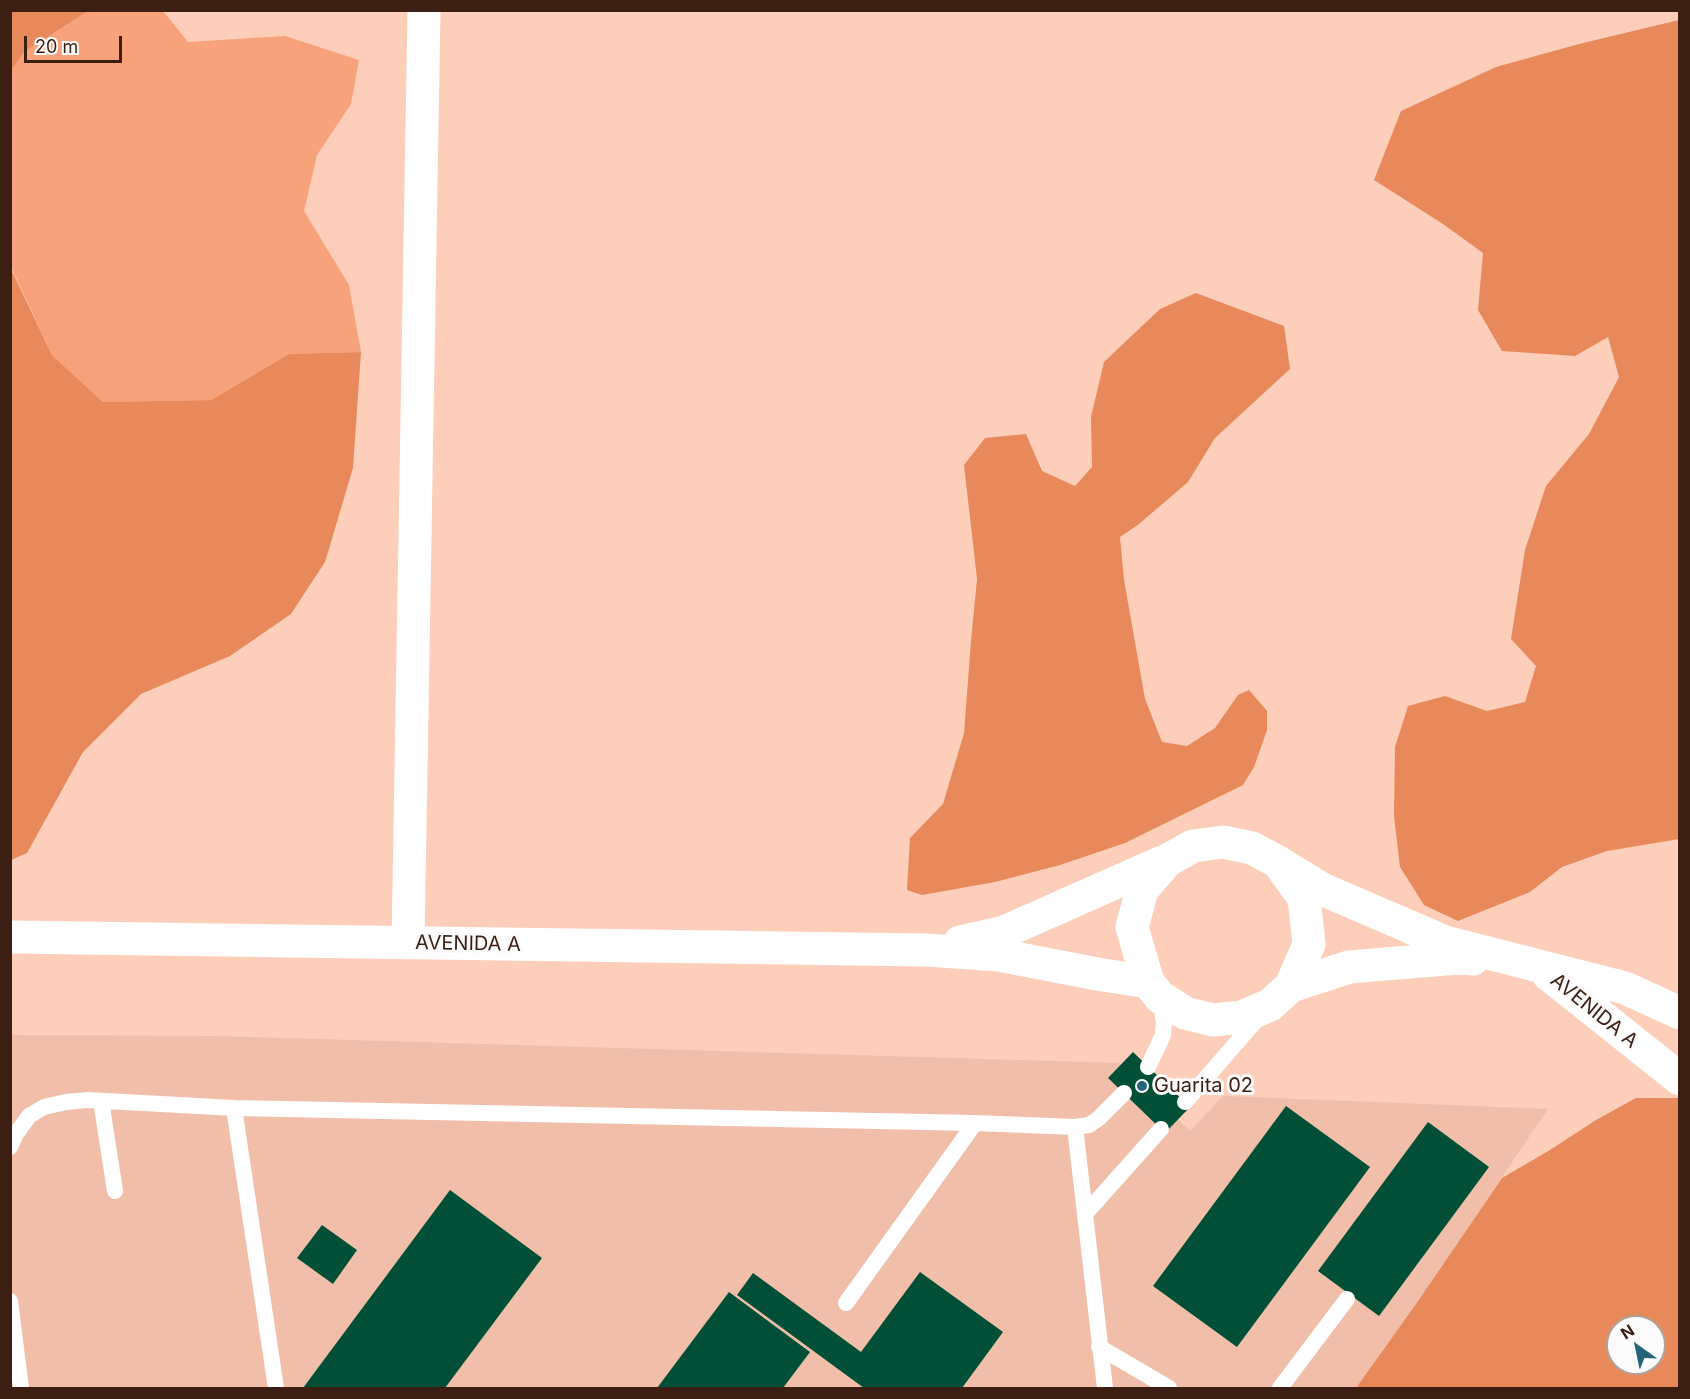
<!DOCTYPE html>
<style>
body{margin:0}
#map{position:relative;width:1690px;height:1399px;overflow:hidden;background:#fdceba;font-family:Inter,sans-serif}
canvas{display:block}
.frame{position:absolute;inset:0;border:12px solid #3c1f12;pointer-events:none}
.north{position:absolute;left:1606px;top:1315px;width:60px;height:60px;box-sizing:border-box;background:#fbfbfb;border:2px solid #afa39e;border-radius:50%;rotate:327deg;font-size:16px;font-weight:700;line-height:24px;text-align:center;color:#3c1f12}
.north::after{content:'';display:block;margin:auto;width:21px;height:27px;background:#256479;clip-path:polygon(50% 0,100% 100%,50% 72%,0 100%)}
.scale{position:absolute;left:24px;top:36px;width:98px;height:27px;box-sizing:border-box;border:3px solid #3c1f12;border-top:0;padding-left:8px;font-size:18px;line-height:21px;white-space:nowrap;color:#3c1f12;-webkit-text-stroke:4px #fbfbfb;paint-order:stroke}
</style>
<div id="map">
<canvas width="1690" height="1399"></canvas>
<div class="frame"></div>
<div class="north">N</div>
<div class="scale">20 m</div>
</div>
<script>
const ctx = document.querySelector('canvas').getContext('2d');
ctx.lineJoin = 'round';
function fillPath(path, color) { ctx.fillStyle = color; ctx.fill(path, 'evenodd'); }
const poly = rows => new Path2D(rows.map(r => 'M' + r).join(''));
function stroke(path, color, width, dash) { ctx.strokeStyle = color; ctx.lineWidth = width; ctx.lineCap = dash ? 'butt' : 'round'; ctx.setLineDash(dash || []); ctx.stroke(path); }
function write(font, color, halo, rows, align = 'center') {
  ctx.font = font + ' Inter,sans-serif'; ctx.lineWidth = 6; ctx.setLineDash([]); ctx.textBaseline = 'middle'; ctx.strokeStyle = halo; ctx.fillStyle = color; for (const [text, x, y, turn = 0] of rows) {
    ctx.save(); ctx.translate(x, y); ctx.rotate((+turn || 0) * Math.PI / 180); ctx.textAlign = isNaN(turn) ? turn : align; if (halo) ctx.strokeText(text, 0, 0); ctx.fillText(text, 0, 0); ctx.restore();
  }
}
fillPath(poly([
 [11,1035,216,1036,1119,1063,1190,1131,1223,1096,1548,1109,1416,1304,1356,1388,11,1388]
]), '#f0bea9');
fillPath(poly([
 [88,11,163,11,188,42,285,36,359,60,351,104,317,155,304,211,349,285,361,352,289,354,211,400,103,402,52,355,11,267,11,71,24,52]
]), '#f8a27c');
fillPath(poly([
 [11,10,88,10,88,11,24,52,11,71],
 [1679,20,1679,839,1607,851,1562,867,1530,892,1458,921,1424,905,1400,867,1394,816,1395,747,1408,706,1445,696,1487,711,1525,702,1536,666,1511,639,1525,550,1546,486,1589,434,1619,377,1608,337,1575,356,1502,351,1478,310,1483,253,1443,224,1374,180,1401,111,1496,67,1579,44],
 [10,267,52,355,103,402,211,400,289,354,361,352,353,468,325,562,291,614,230,656,141,694,83,752,27,853,11,860],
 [1196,293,1284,326,1290,369,1215,438,1188,482,1139,524,1120,537,1124,580,1145,699,1162,742,1187,746,1215,728,1238,695,1249,690,1267,711,1267,730,1254,767,1243,785,1125,843,1060,865,995,882,922,895,907,890,910,838,943,804,964,733,971,641,977,579,964,465,985,438,1026,434,1042,471,1075,486,1092,467,1091,417,1104,362,1160,309],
 [1636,1098,1679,1098,1679,1388,1356,1388,1416,1304,1502,1178,1550,1150,1596,1120],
 [1618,1327,1654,1327,1654,1363,1618,1363]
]), '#e8895c');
fillPath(poly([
 [1133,1052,1190,1107,1165,1133,1108,1078],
 [1286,1106,1370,1167,1237,1347,1153,1286],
 [1428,1122,1489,1167,1379,1316,1318,1271],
 [450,1190,542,1258,445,1388,303,1388],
 [322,1225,357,1250,333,1284,297,1258],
 [920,1272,1003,1332,962,1388,864,1388,737,1295,753,1273,861,1352],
 [729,1292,810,1352,783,1388,657,1388]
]), '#024f37');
stroke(poly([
 [1148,1067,1163,1035,1164,1022,1160,997],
 [101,1101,115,1191],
 [1185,1102,1259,1017],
 [234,1108,276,1388],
 [1075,1127,1105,1388],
 [10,1147,16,1134,29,1116,44,1107,66,1102,88,1100,234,1108,975,1123,1075,1127,1089,1125,1099,1118,1124,1093],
 [1086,1213,1161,1129],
 [10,1301,21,1388],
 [846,1303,975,1123],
 [1099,1347,1169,1388],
 [1280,1388,1347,1299]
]), '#fff', 16);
stroke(poly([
 [1278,862,1304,898,1309,944,1291,986,1270,1005,1242,1017,1213,1020,1185,1013,1160,997,1148,982,1132,927,1142,890,1168,860,1193,846,1223,842,1252,848,1278,862,1324,890,1445,942,1625,988,1680,1013],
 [10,937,926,950,999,955,1097,974,1148,982],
 [960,942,1004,932,1162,862],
 [408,943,424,10],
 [1548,974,1680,1079],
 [1291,986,1349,967,1458,958,1473,959]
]), '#fff', 33);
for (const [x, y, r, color] of [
 [1142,1086,6,"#256479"]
]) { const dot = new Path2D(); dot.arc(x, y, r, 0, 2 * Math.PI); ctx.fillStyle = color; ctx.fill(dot); stroke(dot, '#fbfbfb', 2); }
write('20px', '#3c1f12', '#fbfbfb', [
 ["AVENIDA A",468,944,1],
 ["AVENIDA A",1594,1011,39]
]);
write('20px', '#3c1f12', '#fbfbfb', [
 ["Guarita 02",1154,1086]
], 'left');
</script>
